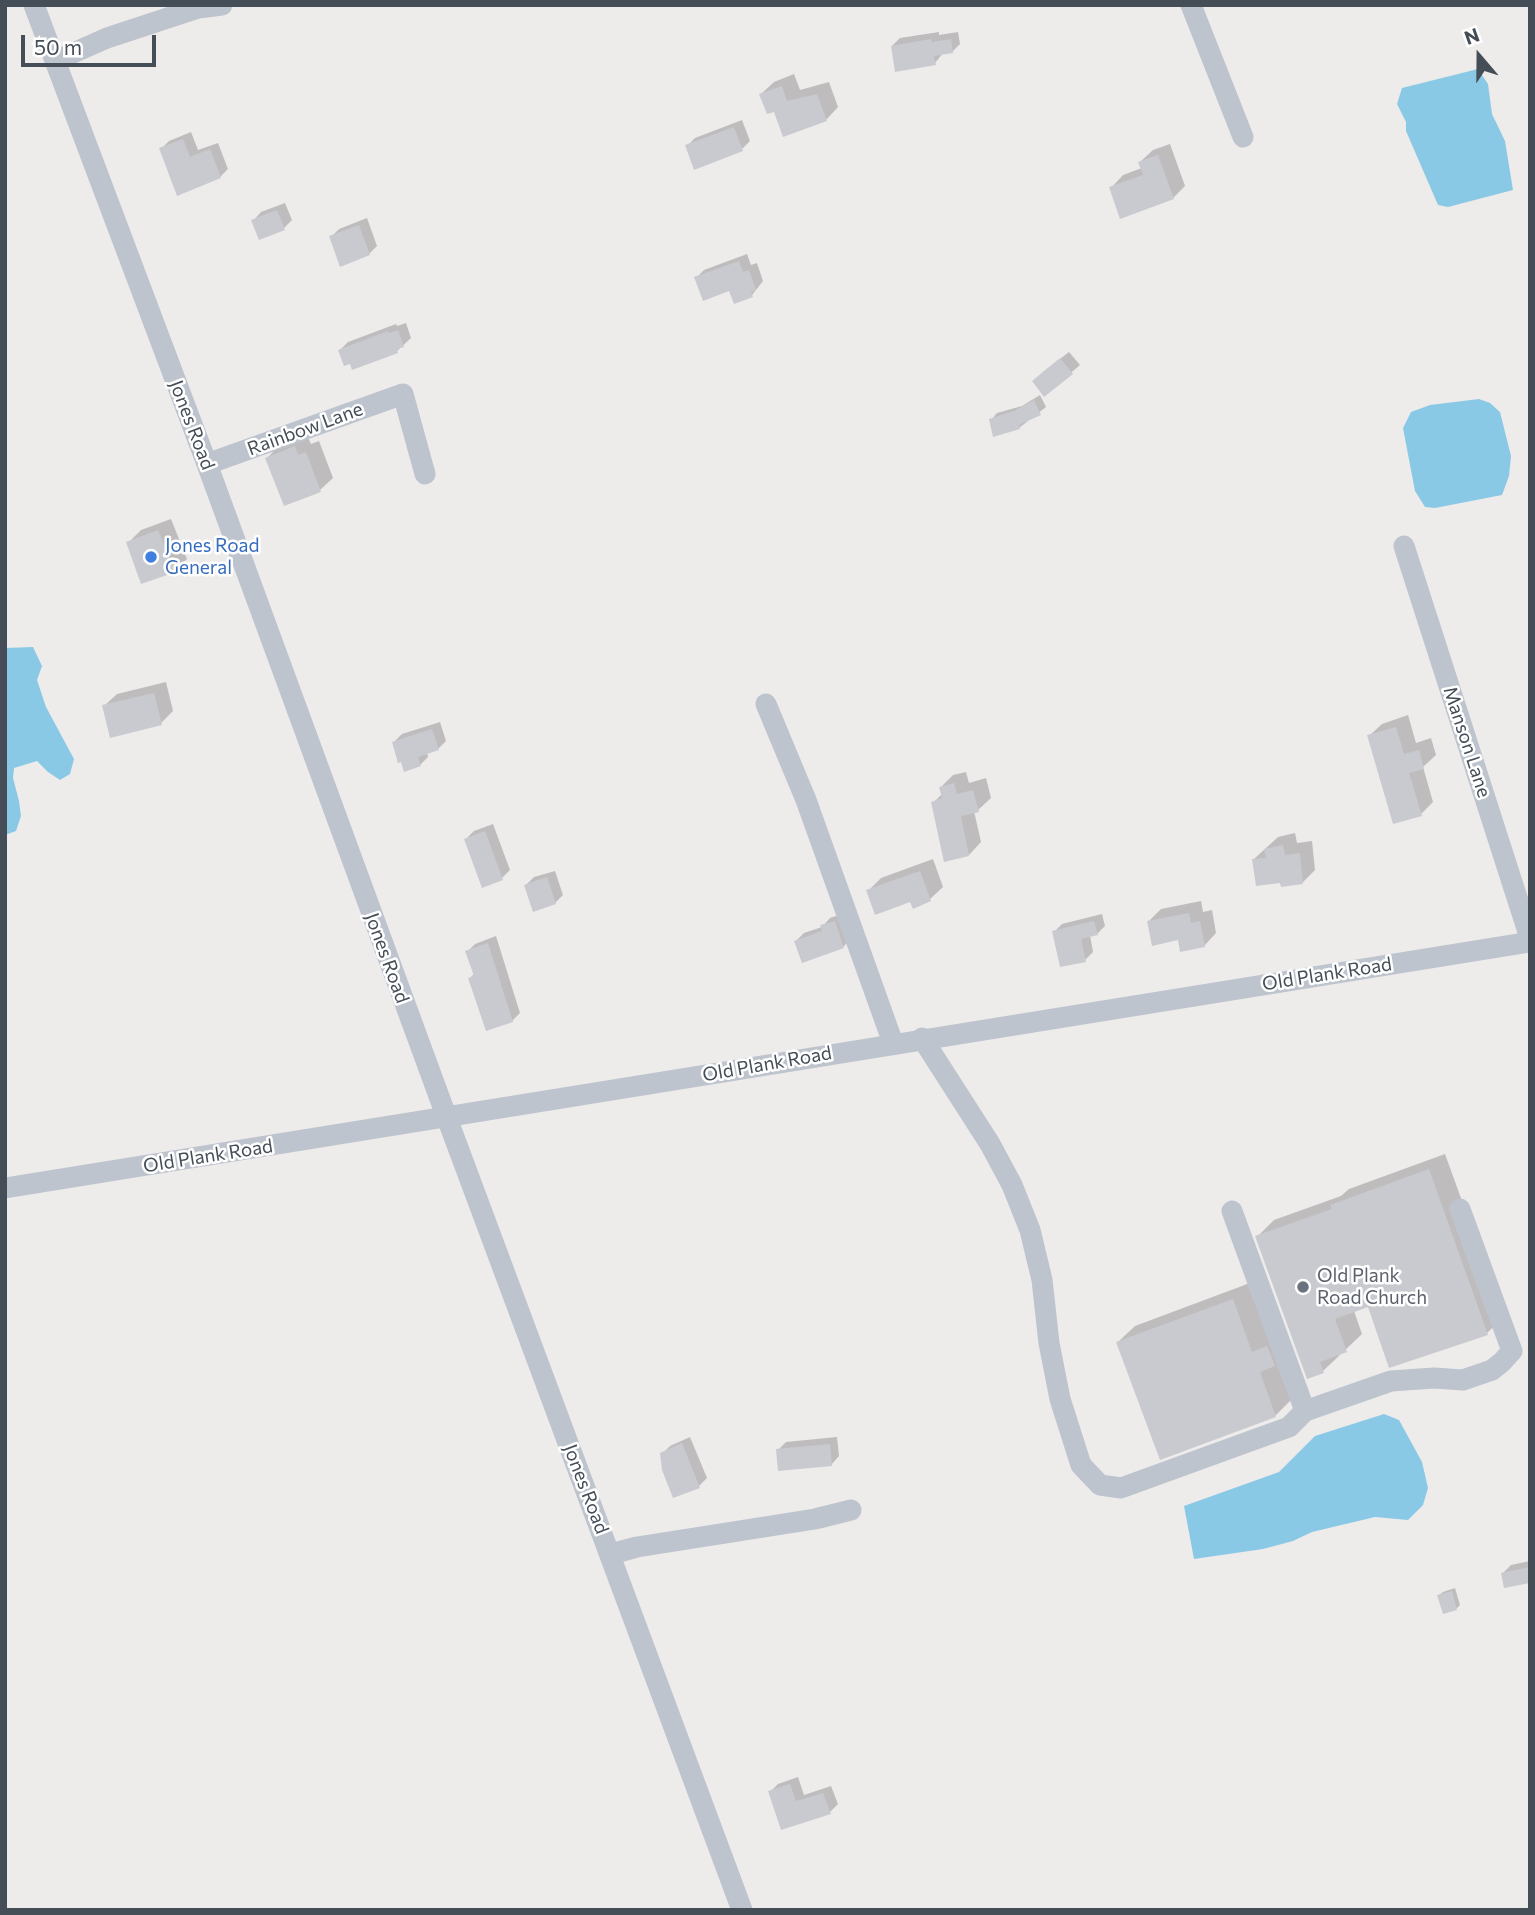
<!DOCTYPE html>
<style>
body{margin:0}
#map{position:relative;width:1535px;height:1915px;overflow:hidden;background:#eeebeb;font-family:Commissioner,sans-serif}
canvas{display:block}
.frame{position:absolute;inset:0;border:7px solid #454d57;pointer-events:none}
.north{position:absolute;left:1444px;top:21px;width:70px;height:70px;-webkit-text-stroke:5px #fff;paint-order:stroke;rotate:340deg;font-size:19px;font-weight:700;line-height:28px;text-align:center;color:#454d57}
.north::after{content:'';display:block;margin:auto;width:24px;height:32px;background:#454d57;clip-path:polygon(50% 0,100% 100%,50% 72%,0 100%)}
.scale{position:absolute;left:21px;top:35px;width:135px;height:32px;box-sizing:border-box;border:4px solid #454d57;border-top:0;padding-left:9px;font-size:21px;line-height:24px;white-space:nowrap;color:#454d57;-webkit-text-stroke:5px #fff;paint-order:stroke}
</style>
<div id="map">
<canvas width="1535" height="1915"></canvas>
<div class="frame"></div>
<div class="north">N</div>
<div class="scale">50 m</div>
</div>
<script>
const ctx = document.querySelector('canvas').getContext('2d');
ctx.lineJoin = 'round';
function fillPath(path, color) { ctx.fillStyle = color; ctx.fill(path, 'evenodd'); }
const poly = rows => new Path2D(rows.map(r => 'M' + r).join(''));
function stroke(path, color, width, dash) { ctx.strokeStyle = color; ctx.lineWidth = width; ctx.lineCap = dash ? 'butt' : 'round'; ctx.setLineDash(dash || []); ctx.stroke(path); }
function write(font, color, halo, rows, align = 'center') {
  ctx.font = font + ' Commissioner,sans-serif'; ctx.lineWidth = 5; ctx.setLineDash([]); ctx.textBaseline = 'middle'; ctx.strokeStyle = halo; ctx.fillStyle = color; for (const [text, x, y, turn = 0] of rows) {
    ctx.save(); ctx.translate(x, y); ctx.rotate((+turn || 0) * Math.PI / 180); ctx.textAlign = isNaN(turn) ? turn : align; if (halo) ctx.strokeText(text, 0, 0); ctx.fillText(text, 0, 0); ctx.restore();
  }
}
fillPath(poly([
 [1478,69,1488,84,1492,114,1505,141,1513,190,1448,207,1438,205,1406,131,1406,122,1397,104,1402,88],
 [1479,399,1490,403,1500,412,1511,456,1509,476,1502,495,1435,508,1425,507,1415,491,1403,428,1411,412,1430,405],
 [33,647,42,666,37,680,46,707,74,759,70,774,60,780,48,772,37,761,14,768,13,778,19,801,21,816,16,831,5,835,5,648],
 [1384,1414,1399,1420,1422,1462,1428,1488,1423,1505,1408,1520,1375,1517,1312,1532,1293,1541,1263,1549,1194,1559,1184,1506,1279,1472,1315,1436]
]), '#8ac9e5');
fillPath(poly([
 [939,32,939,35,958,32,960,44,952,52,943,53,935,63,892,46,900,38],
 [794,74,800,90,829,82,838,107,826,120,775,110,761,94,774,82],
 [742,120,750,141,742,149,687,146,695,138],
 [191,132,198,150,218,143,228,169,220,177,161,149,169,141],
 [1170,144,1185,186,1173,198,1111,188,1123,175,1142,168,1140,162,1153,150],
 [285,203,292,220,284,228,254,220,261,212],
 [367,218,377,246,369,254,331,237,339,229],
 [747,254,751,265,757,263,763,281,752,295,696,278,704,270],
 [406,323,411,338,397,351,340,350,348,342,396,324,397,326],
 [1069,352,1080,365,1045,395,1042,373],
 [1040,395,1046,407,1019,428,991,420,997,413,1022,406],
 [307,435,311,444,319,441,333,478,320,490,285,504,267,458,279,446],
 [171,519,187,559,175,571,128,543,141,530],
 [166,682,173,711,161,723,104,706,117,694],
 [1408,715,1416,743,1431,738,1436,755,1423,767,1433,802,1421,814,1369,736,1382,724],
 [440,722,446,741,438,749,427,752,428,757,420,765,394,742,402,734],
 [966,772,969,783,986,778,991,798,978,810,974,811,981,842,969,855,933,803,943,793,941,787,953,775],
 [493,824,510,870,502,878,466,839,474,831],
 [1295,833,1297,843,1312,841,1315,870,1303,882,1281,881,1253,860,1278,837],
 [933,859,943,887,930,899,911,900,868,891,881,878],
 [555,871,563,895,555,903,526,885,534,877],
 [1201,901,1203,912,1212,910,1216,933,1204,946,1180,938,1149,921,1161,909],
 [842,914,851,939,843,947,796,941,804,933,822,927,830,918],
 [1102,914,1105,926,1097,934,1090,935,1093,952,1085,960,1054,932,1062,924],
 [496,936,520,1013,512,1021,470,978,475,973,467,952,475,944],
 [1445,1154,1504,1317,1487,1333,1369,1305,1354,1311,1362,1334,1323,1371,1257,1237,1274,1220,1341,1196,1349,1189],
 [1250,1283,1292,1399,1275,1416,1118,1342,1135,1326],
 [690,1437,707,1478,699,1486,662,1454,670,1446],
 [837,1437,839,1456,831,1465,778,1450,786,1442],
 [1530,1561,1530,1581,1503,1573,1511,1565],
 [1455,1588,1460,1605,1456,1609,1439,1595,1443,1592],
 [798,1777,804,1795,831,1786,838,1804,830,1812,782,1828,770,1792,778,1784]
]), '#0003');
fillPath(poly([
 [931,39,932,42,951,39,953,53,934,56,936,65,895,72,891,46],
 [782,86,787,101,817,94,827,121,783,137,774,112,767,114,759,94],
 [734,127,743,151,694,170,685,145],
 [183,139,190,157,210,149,221,178,177,196,159,148],
 [1158,155,1174,199,1120,219,1109,187,1143,175,1138,162],
 [277,210,285,230,259,240,251,220],
 [359,225,370,255,340,267,329,236],
 [739,261,743,272,749,270,756,290,751,292,753,297,734,304,729,291,703,301,694,277],
 [398,330,404,347,397,349,398,353,352,370,350,364,344,366,338,350,388,331,389,333],
 [1060,358,1073,374,1044,397,1032,381],
 [1034,400,1041,415,1019,425,1020,429,993,437,989,419,1014,411],
 [295,446,298,455,306,452,321,492,284,506,265,458],
 [158,530,176,572,141,584,126,542],
 [154,693,162,725,110,738,102,705],
 [1396,727,1404,754,1419,750,1424,769,1409,773,1422,816,1393,824,1367,735],
 [432,729,439,750,418,757,421,766,404,772,401,762,398,763,392,742],
 [954,783,957,794,973,790,979,812,961,816,969,856,944,862,931,802,942,798,939,787],
 [485,831,503,880,482,888,464,839],
 [1283,845,1285,855,1300,853,1303,884,1281,887,1280,883,1256,886,1252,859,1266,858,1264,849],
 [920,871,931,901,913,909,910,902,875,915,866,890],
 [547,877,556,904,533,912,524,885],
 [1189,913,1191,923,1200,921,1205,947,1180,952,1178,940,1152,946,1147,921],
 [835,921,844,948,802,963,794,941,822,931,820,925],
 [1094,921,1098,935,1081,939,1086,962,1060,967,1052,931],
 [488,943,513,1022,486,1031,468,978,474,976,465,951],
 [1429,1169,1488,1335,1389,1368,1368,1307,1335,1319,1347,1352,1320,1362,1324,1373,1307,1379,1255,1236,1332,1209,1330,1205],
 [1233,1299,1252,1352,1267,1346,1275,1366,1260,1372,1276,1417,1160,1460,1116,1342],
 [682,1443,700,1488,673,1498,662,1470,660,1453],
 [830,1444,832,1466,778,1471,776,1449],
 [1530,1567,1530,1583,1504,1588,1501,1573],
 [1452,1591,1457,1610,1443,1614,1437,1595],
 [790,1784,796,1801,823,1793,831,1814,781,1830,768,1791]
]), '#c8cad0');
stroke(poly([
 [34,5,207,464,447,1118,742,1910],
 [1191,5,1243,137],
 [55,61,107,38,198,8,222,5],
 [207,464,403,394,425,474],
 [1404,546,1530,938],
 [766,704,806,800,893,1043],
 [922,1038,990,1144,1012,1185,1030,1230,1042,1280,1049,1343,1060,1399,1081,1465,1100,1485,1121,1488,1289,1427,1305,1411,1391,1381,1434,1378,1463,1380,1492,1370,1502,1362,1512,1351,1460,1209],
 [5,1188,1530,942],
 [1232,1211,1305,1411],
 [611,1554,637,1547,815,1519,851,1510]
]), '#bdc4cd', 21);
for (const [x, y, r, color] of [
 [151,557,7,"#3f7fe0"],
 [1303,1287,7,"#6b7280"]
]) { const dot = new Path2D(); dot.arc(x, y, r, 0, 2 * Math.PI); ctx.fillStyle = color; ctx.fill(dot); stroke(dot, '#fff', 2.5); }
write('19px', '#454d57', '#fff', [
 ["Jones Road",192,425,69],
 ["Rainbow Lane",305,429,-20],
 ["Manson Lane",1467,742,72],
 ["Jones Road",387,958,70],
 ["Old Plank Road",1327,974,-9],
 ["Old Plank Road",767,1064,-10],
 ["Old Plank Road",208,1156,-9],
 ["Jones Road",586,1489,69]
]);
write('19px', '#366cbe', '#fff', [
 ["Jones Road",165,546],
 ["General",165,568]
], 'left');
write('19px', '#5b616d', '#fff', [
 ["Old Plank",1317,1276],
 ["Road Church",1317,1298]
], 'left');
</script>
